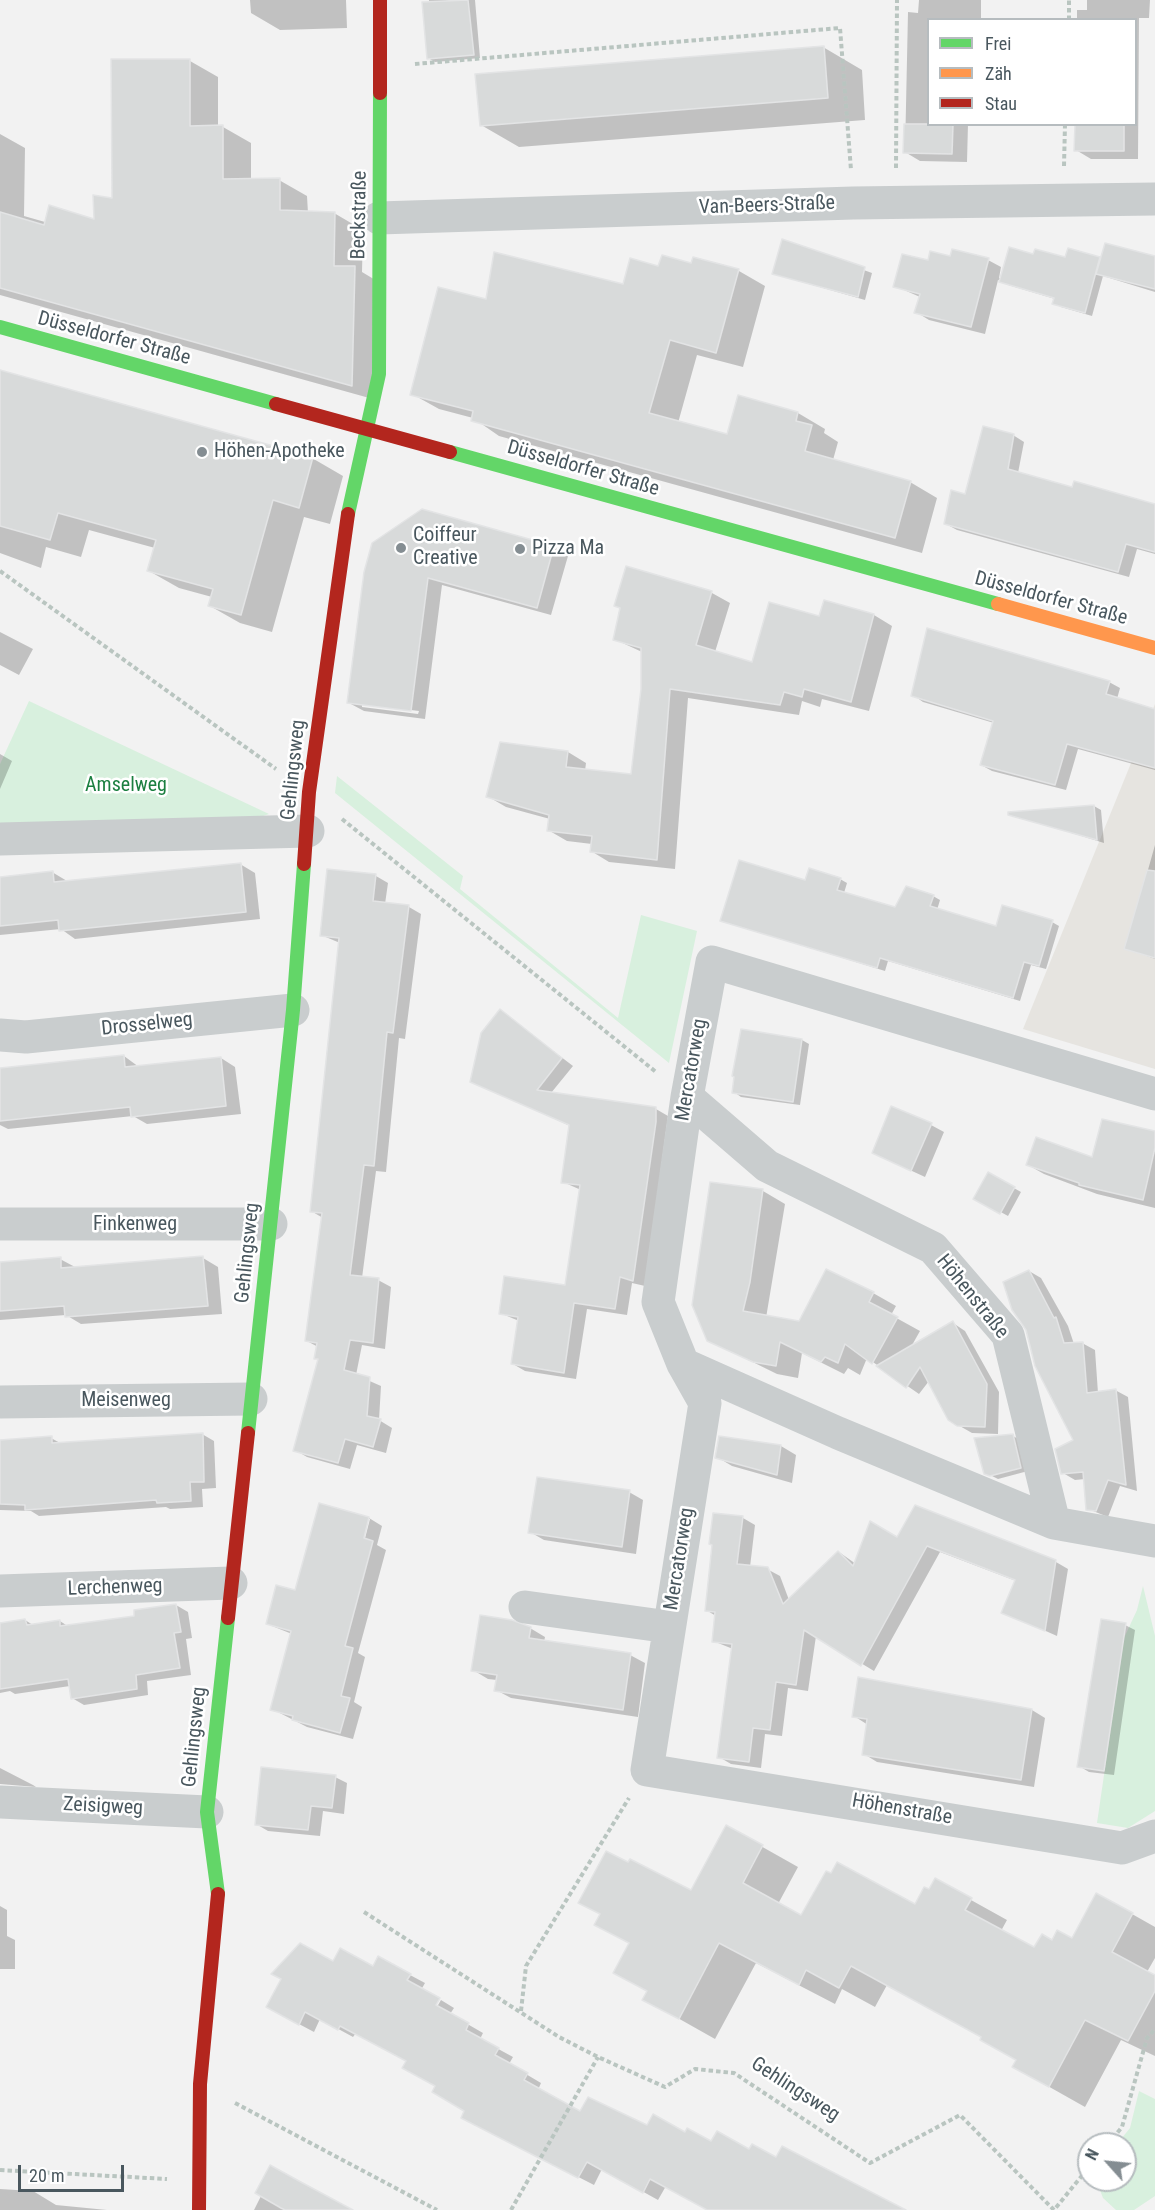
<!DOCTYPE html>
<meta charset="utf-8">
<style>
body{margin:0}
#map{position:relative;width:1155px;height:2210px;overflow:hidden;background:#f2f2f2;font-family:"Roboto Condensed",sans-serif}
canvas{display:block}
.legend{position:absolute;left:927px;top:18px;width:210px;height:108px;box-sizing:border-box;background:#fff;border:2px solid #b6bcbf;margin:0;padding:8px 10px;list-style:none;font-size:18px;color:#49575e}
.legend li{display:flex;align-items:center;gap:12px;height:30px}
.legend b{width:30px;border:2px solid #b6bcbf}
.north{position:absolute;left:1077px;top:2132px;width:60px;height:60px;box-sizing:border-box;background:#fff;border:2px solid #b6bcbf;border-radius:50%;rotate:297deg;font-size:16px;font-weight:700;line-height:24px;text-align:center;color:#49575e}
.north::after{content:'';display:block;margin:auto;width:21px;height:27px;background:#848d92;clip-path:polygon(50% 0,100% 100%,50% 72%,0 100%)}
.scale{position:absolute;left:18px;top:2165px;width:106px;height:27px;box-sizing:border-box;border:3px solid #49575e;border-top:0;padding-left:8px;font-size:18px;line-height:21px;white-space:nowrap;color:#49575e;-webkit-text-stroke:4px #fff;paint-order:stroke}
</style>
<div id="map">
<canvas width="1155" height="2210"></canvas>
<ul class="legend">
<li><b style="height:8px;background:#63d668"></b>Frei</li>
<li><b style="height:8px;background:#ff974d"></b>Zäh</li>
<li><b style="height:8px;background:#b3261e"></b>Stau</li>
</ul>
<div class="north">N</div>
<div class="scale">20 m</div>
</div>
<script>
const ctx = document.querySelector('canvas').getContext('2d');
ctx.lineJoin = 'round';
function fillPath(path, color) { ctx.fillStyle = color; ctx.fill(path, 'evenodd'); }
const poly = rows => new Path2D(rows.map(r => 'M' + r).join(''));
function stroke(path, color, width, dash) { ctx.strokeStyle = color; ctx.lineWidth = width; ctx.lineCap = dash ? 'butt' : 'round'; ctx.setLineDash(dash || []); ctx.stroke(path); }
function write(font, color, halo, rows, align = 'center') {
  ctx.font = font + ' "Roboto Condensed",sans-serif'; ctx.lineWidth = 5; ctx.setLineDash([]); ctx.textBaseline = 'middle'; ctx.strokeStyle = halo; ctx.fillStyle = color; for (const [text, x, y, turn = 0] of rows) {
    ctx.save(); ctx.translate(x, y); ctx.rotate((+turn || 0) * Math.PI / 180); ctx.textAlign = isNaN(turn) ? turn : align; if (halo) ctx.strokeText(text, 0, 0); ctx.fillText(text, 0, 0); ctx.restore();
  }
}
fillPath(poly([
 [1155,704,1155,1069,1023,1029]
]), '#e6e4e0');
fillPath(poly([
 [29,701,269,814,246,822,0,826,0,764],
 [337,776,463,876,460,889,618,1018,641,915,697,931,669,1063,335,793],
 [1143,1586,1155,1636,1155,1811,1128,1828,1097,1823,1124,1638,1137,1610],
 [1139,2091,1155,2099,1155,2196,1134,2210,1116,2210,1103,2198,1096,2180,1125,2180,1125,2144,1117,2144,1130,2128]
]), '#d8f0de');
fillPath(poly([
 [250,0,346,0,347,28,280,30,251,13],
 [429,0,475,0,480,58,435,62,428,58],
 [919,0,981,0,981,20,928,20,928,124,968,124,967,162,920,161,905,152,908,12,918,13],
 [1087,0,1150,0,1149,18,1139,18,1138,159,1091,159,1076,150,1076,124,1136,124,1136,20,1077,20,1077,10,1087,10],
 [823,47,862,70,865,120,519,147,481,125],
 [190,61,218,77,218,127,223,127,251,143,251,180,279,180,307,196,308,213,334,213,363,230,362,272,382,284,380,401,0,295,0,134,25,148,24,216,45,222,95,221,113,200],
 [783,241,872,273,865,300,774,274],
 [1034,256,1102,260,1155,258,1155,292,1103,276,1092,316,1061,307,1054,303,1055,299,1008,285,998,280,985,334,929,320,916,312,920,297,895,286,929,262,951,257,988,260,1001,267,999,278,1002,278],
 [694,258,739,271,765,286,743,367,697,355,678,423,728,436,739,397,798,413,825,429,824,433,838,442,833,460,910,482,937,498,922,553,499,436,473,418,439,409,412,394,487,301,624,286,659,268,692,265],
 [0,372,312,458,343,476,330,524,304,517,272,632,240,623,210,606,212,597,179,588,149,571,155,548,89,530,81,557,46,547,41,568,0,553],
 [1013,435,1024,442,1018,473,1073,489,1155,506,1155,554,1137,549,1129,577,957,530,946,524],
 [554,547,568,556,551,615,442,585,425,719,364,711,349,703,366,573],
 [362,704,419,711,418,714,362,707],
 [627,568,712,593,730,603,715,652,753,663,820,618,874,615,892,626,869,711,822,699,820,707,802,701,799,715,688,698,675,869,609,862,591,851,592,844,567,841,548,830,550,819,506,807,487,796,568,752,586,763,585,771,633,776,642,689,642,652,614,639],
 [0,632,33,649,19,675,0,665],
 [1109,682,1120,688,1117,699,1155,710,1155,770,1078,749,1066,790,992,771,981,765,994,723,923,702,913,695],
 [0,754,12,761,0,789],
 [1094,806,1101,810,1104,843,1010,814],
 [1155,845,1155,959,1126,948],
 [240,864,255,873,260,919,75,939,61,929,0,935,0,878,52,872,67,881],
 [376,876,388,883,385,904,409,907,421,914,405,1039,399,1038,386,1172,376,1171,362,1278,378,1280,391,1287,385,1349,362,1345,356,1375,381,1386,379,1420,392,1428,386,1453,357,1445,350,1469,307,1457,295,1450,320,1360,316,1358,318,1347,307,1341,323,1218,311,1211,340,943,321,935],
 [840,879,847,883,844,893,896,909,933,896,940,900,937,910,997,928,1052,922,1059,926,1046,969,1031,965,1020,1001,888,961,885,971,722,921,806,882],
 [501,1011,573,1066,551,1093,656,1109,668,1116,645,1286,632,1283,627,1315,587,1309,576,1379,525,1371,513,1364,519,1321,500,1313,566,1287,581,1190,563,1182,570,1126,472,1081],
 [742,1031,802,1040,809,1044,800,1105,741,1097,734,1092],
 [124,1056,139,1067,221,1058,235,1067,241,1114,147,1124,133,1116,8,1129,0,1125,0,1069],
 [931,1125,944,1132,925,1177,873,1153],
 [1155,1133,1155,1208,1097,1194,1044,1174,1028,1165,1093,1159],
 [989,1174,1021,1192,1008,1216,975,1198],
 [712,1184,763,1191,785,1204,766,1318,800,1323,873,1293,896,1306,891,1315,920,1331,911,1347,953,1323,965,1331,999,1392,998,1434,972,1433,958,1425,929,1381,919,1394,867,1358,860,1375,848,1368,844,1374,802,1353,798,1378,777,1374,708,1340],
 [203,1258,218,1267,222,1314,81,1324,66,1315,0,1320,0,1263,60,1259,75,1267],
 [1029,1271,1041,1278,1068,1326,1074,1344,1082,1343,1095,1350,1098,1393,1115,1390,1128,1397,1137,1491,1120,1486,1108,1517,1088,1509,1085,1479,1075,1480,1063,1473,1075,1441],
 [202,1434,214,1441,216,1488,202,1489,203,1507,170,1509,166,1507,39,1516,31,1511,0,1510,0,1440,51,1438,62,1444],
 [1013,1436,1020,1440,1028,1471,998,1479,986,1473],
 [781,1446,796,1455,792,1483,732,1466,717,1457],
 [629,1492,643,1500,636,1554,544,1540,530,1532],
 [320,1505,369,1518,382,1526,377,1545,386,1550,358,1653,365,1657,354,1702,362,1707,353,1739,307,1727,272,1709,292,1634,267,1624,277,1587,296,1591],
 [367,1519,370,1519,363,1546,360,1545],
 [714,1514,743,1518,755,1525,750,1567,767,1569,780,1576,789,1600,839,1552,856,1564,898,1539,1056,1562,1068,1569,1057,1636,1003,1612,1016,1581,940,1552,874,1671,816,1636,808,1691,788,1688,782,1736,765,1734,761,1768,731,1764,719,1757,733,1649,713,1641,716,1616,706,1610,714,1545],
 [176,1605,188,1612,192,1638,186,1639,191,1675,147,1681,148,1695,84,1705,72,1698,70,1686,15,1694,10,1691,0,1693,0,1624,25,1620,33,1625,60,1621,69,1627,136,1617],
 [1125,1625,1135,1630,1114,1775,1089,1772,1079,1766],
 [530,1628,545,1637,544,1642,630,1655,645,1663,638,1717,511,1698,496,1690,497,1680,488,1679,473,1670],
 [1032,1710,1045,1718,1034,1787,877,1762,864,1754,868,1725,854,1716],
 [0,1768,33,1785,36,1787,0,1784],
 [335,1777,347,1783,344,1814,323,1811,320,1836,268,1831,256,1824],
 [727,1827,798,1867,778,1904,802,1917,971,1900,1007,1920,1001,1931,1035,1949,1052,1942,1072,1940,1132,1914,1155,1927,1155,1958,1147,1972,1155,1977,1155,2056,1121,2040,1085,2107,1014,2067,1018,2060,983,2037,887,1985,875,2007,842,1989,835,2004,756,1963,715,2039,644,1999,648,1992,615,1973,630,1944,596,1924,691,1892],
 [0,1906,7,1910,7,1936,15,1940,15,1969,0,1969],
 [334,1963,410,1975,425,1983,421,1990,431,2011,434,2012,441,2000,454,2008,450,2014,483,2033,480,2039,513,2057,509,2064,541,2083,538,2090,581,2113,686,2134,712,2143,776,2159,815,2165,816,2163,900,2210,709,2210,666,2186,658,2200,602,2169,594,2185,477,2125,466,2111,408,2061,356,2033,353,2037,320,2019,314,2032,282,2015],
 [0,2189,33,2191,56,2205,107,2210,0,2210],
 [261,2196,350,2210,254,2210]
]), '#0003');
const building = poly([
 [468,0,474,55,427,59,422,2,468,0],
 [824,46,828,98,480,126,475,74,824,46],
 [111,59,190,59,190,126,223,125,223,179,280,178,280,210,335,212,334,266,355,266,352,386,0,288,0,212,44,225,49,205,94,219,93,195,112,198,111,59],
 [904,124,953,124,952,154,903,153,904,124],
 [1075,124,1124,124,1124,151,1074,151,1075,124],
 [782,239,865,267,858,297,772,274,782,239],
 [1105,243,1155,256,1155,289,1096,274,1105,243],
 [1009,247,1033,254,1035,249,1065,257,1068,248,1100,257,1085,313,1052,304,1054,298,999,282,1009,247],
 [952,249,989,258,971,327,914,313,920,294,893,287,902,254,928,260,930,251,950,256,952,249],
 [494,252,623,284,630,258,658,266,662,255,691,263,693,257,739,269,716,353,670,340,649,413,727,434,738,395,798,412,796,421,812,425,805,451,911,481,895,538,471,421,473,411,410,395,438,287,486,299,494,252],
 [0,370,313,457,299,508,273,500,241,615,208,606,213,589,147,571,156,540,58,513,50,540,0,526,0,370],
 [983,426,1014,434,1008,469,1072,487,1074,481,1155,504,1155,552,1126,544,1118,572,944,524,951,490,965,494,983,426],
 [422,509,554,546,537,608,428,578,411,711,347,703,364,572,372,543,422,509],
 [626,566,712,591,696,645,752,662,769,602,819,616,824,600,874,614,851,702,804,689,802,697,784,692,780,705,670,689,657,860,590,852,592,836,547,831,549,815,486,797,500,742,568,751,566,767,631,774,641,689,641,648,613,640,620,608,614,606,626,566],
 [927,628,1110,681,1106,694,1155,709,1155,768,1067,744,1055,785,980,765,993,721,911,696,927,628],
 [1094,805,1097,840,1008,815,1008,812,1094,805],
 [739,860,805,880,809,868,841,878,837,890,895,907,906,886,934,895,930,906,996,926,1002,905,1053,920,1039,966,1024,962,1013,998,880,958,877,968,720,921,739,860],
 [241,863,246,912,59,931,58,920,0,926,0,877,53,871,54,882,241,863],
 [327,869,376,874,373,901,409,905,393,1033,387,1032,374,1166,364,1165,350,1275,379,1278,373,1343,350,1340,344,1370,370,1377,367,1416,381,1419,373,1447,345,1439,338,1463,293,1451,318,1359,314,1359,317,1343,305,1341,322,1213,310,1212,339,938,320,936,327,869],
 [1147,870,1155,871,1155,958,1124,949,1147,870],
 [500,1009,562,1058,537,1090,656,1107,656,1122,633,1281,620,1277,615,1309,574,1303,564,1373,511,1364,518,1317,499,1314,504,1276,565,1285,580,1185,561,1183,569,1125,470,1082,481,1033,500,1009],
 [741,1029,802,1039,793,1102,732,1093,734,1077,732,1076,741,1029],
 [124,1055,125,1067,221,1057,226,1106,131,1117,130,1107,0,1121,0,1068,124,1055],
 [891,1106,932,1123,911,1171,872,1153,891,1106],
 [1102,1119,1155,1131,1155,1148,1143,1200,1079,1185,1079,1183,1026,1165,1036,1137,1092,1157,1102,1119],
 [988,1172,1015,1187,1000,1214,973,1199,988,1172],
 [710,1182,763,1189,750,1282,743,1311,799,1321,826,1269,874,1292,869,1302,898,1317,872,1364,845,1344,838,1363,825,1357,821,1362,780,1342,776,1366,753,1362,707,1341,692,1305,710,1182],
 [203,1256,208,1306,65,1317,64,1306,0,1311,0,1262,61,1257,61,1268,203,1256],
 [1029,1270,1054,1318,1056,1317,1064,1343,1083,1342,1087,1393,1116,1389,1126,1485,1108,1480,1096,1511,1086,1510,1083,1472,1061,1474,1055,1449,1073,1440,1035,1366,1026,1330,1012,1310,1003,1282,1029,1270],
 [953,1321,987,1384,985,1427,957,1426,948,1420,920,1367,906,1388,876,1366,953,1321],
 [203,1433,204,1482,190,1482,191,1501,157,1503,156,1500,25,1510,25,1505,0,1504,0,1440,52,1436,52,1443,203,1433],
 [1013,1434,1021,1468,990,1476,984,1474,974,1438,1013,1434],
 [719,1436,781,1445,777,1475,715,1458,719,1436],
 [537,1477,630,1490,622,1547,528,1533,537,1477],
 [319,1503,369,1517,364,1538,373,1541,345,1646,353,1648,341,1696,350,1698,340,1733,292,1720,293,1716,270,1710,291,1631,266,1624,276,1585,295,1590,319,1503],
 [915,1505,1056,1560,1045,1631,1001,1613,1015,1580,927,1546,861,1666,804,1630,796,1685,776,1682,770,1730,753,1728,749,1762,717,1758,732,1644,712,1642,715,1612,705,1611,712,1545,709,1544,713,1513,743,1516,737,1564,768,1567,783,1604,838,1551,853,1566,870,1521,897,1537,915,1505],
 [176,1604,181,1632,174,1633,180,1668,136,1675,137,1689,71,1699,68,1679,0,1689,0,1623,25,1619,27,1625,60,1620,60,1626,134,1616,134,1610,176,1604],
 [480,1615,512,1620,531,1627,529,1638,631,1653,623,1710,494,1691,497,1675,471,1671,480,1615],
 [1101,1619,1126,1623,1104,1771,1077,1767,1101,1619],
 [858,1677,1032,1709,1021,1780,862,1755,867,1719,852,1717,858,1677],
 [261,1767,336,1775,332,1808,311,1806,308,1830,255,1825,261,1767],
 [726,1825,763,1845,743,1883,801,1915,826,1871,831,1873,837,1862,915,1904,924,1887,929,1889,935,1878,972,1898,965,1910,1034,1947,1042,1934,1052,1940,1057,1930,1072,1938,1096,1893,1133,1913,1112,1952,1155,1975,1155,1991,1128,2041,1085,2020,1049,2087,1012,2067,1016,2060,980,2040,981,2037,851,1966,839,1988,806,1970,799,1985,719,1943,679,2019,642,2000,647,1991,613,1973,629,1943,594,1925,600,1914,578,1903,606,1851,628,1862,630,1859,691,1890,726,1825],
 [300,1943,333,1961,340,1948,373,1966,378,1956,411,1974,407,1980,440,1998,436,2005,469,2023,466,2030,499,2048,495,2055,528,2073,524,2080,580,2111,588,2097,647,2125,653,2114,685,2132,687,2128,711,2141,717,2131,749,2149,752,2144,776,2157,782,2146,906,2210,707,2210,650,2179,643,2193,587,2162,578,2178,461,2118,464,2111,432,2092,435,2086,402,2068,406,2061,340,2026,338,2030,305,2012,299,2025,266,2007,281,1979,271,1974,300,1943],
 [270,2165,299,2181,353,2210,285,2210,281,2208,255,2193,270,2165]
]);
fillPath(building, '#d8dada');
stroke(building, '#e3e4e5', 1.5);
stroke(poly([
 [1069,20,1069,0],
 [415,64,840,28,851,170],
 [1064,166,1065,124],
 [896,168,897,0],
 [0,571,276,769],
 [342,819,656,1072],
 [364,1912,559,2037,598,2057,665,2087,695,2069,734,2073,870,2163,960,2115,1054,2210,1089,2167],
 [521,2011,526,1966,629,1798],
 [235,2103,437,2210],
 [1108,2144,1122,2127,1147,2038,1155,2029],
 [0,2170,167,2179],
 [511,2210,598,2057]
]), '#b9c5c0', 4, [4.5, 3]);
stroke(poly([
 [379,218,853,203,1155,199],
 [0,839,308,831],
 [0,1035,26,1037,293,1010],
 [1155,1094,712,962,687,1097,658,1302,683,1364,705,1403,647,1770,1122,1848,1155,1836],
 [687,1097,767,1166,933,1248,1008,1335,1054,1523],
 [0,1224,271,1224],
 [683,1364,838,1433,1054,1523,1155,1541],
 [0,1402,251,1399],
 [0,1591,231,1583],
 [525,1607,669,1627],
 [0,1802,207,1812]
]), '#c9cdce', 33);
stroke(poly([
 [0,327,276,404],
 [450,452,998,604],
 [348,514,379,374,380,93],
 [248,1433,293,1010,304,864],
 [218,1894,207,1812,228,1618]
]), '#63d668', 14);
stroke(poly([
 [998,604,1155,648]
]), '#ff974d', 14);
stroke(poly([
 [380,93,380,0],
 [276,404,450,452],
 [304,864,309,792,348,514],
 [228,1618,248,1433],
 [199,2210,200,2084,218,1894]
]), '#b3261e', 14);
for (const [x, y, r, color] of [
 [202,452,6,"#848d92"],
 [401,548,6,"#848d92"],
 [520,549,6,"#848d92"]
]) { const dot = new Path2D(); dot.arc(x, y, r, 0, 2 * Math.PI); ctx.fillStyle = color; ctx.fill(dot); stroke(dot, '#fff', 2); }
write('20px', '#49575e', '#fff', [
 ["Van-Beers-Straße",767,206,-2],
 ["Beckstraße",360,215,-89],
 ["Düsseldorfer Straße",114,339,15],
 ["Düsseldorfer Straße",583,469,16],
 ["Düsseldorfer Straße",1051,599,15],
 ["Gehlingsweg",294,770,-84],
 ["Drosselweg",147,1025,-6],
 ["Mercatorweg",692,1070,-80],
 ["Finkenweg",135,1225],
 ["Gehlingsweg",248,1253,-84],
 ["Höhenstraße",972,1297,51],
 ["Meisenweg",126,1401],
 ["Mercatorweg",680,1559,-81],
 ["Lerchenweg",115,1588,-2],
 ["Gehlingsweg",195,1737,-84],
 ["Zeisigweg",103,1807,3],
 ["Höhenstraße",902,1810,10],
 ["Gehlingsweg",795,2090,33]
]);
write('20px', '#49575e', '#fff', [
 ["Höhen-Apotheke",214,452],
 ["Coiffeur",413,536],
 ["Creative",413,559],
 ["Pizza Ma",532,549]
], 'left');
write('20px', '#1b7f40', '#fff', [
 ["Amselweg",126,786]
]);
</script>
